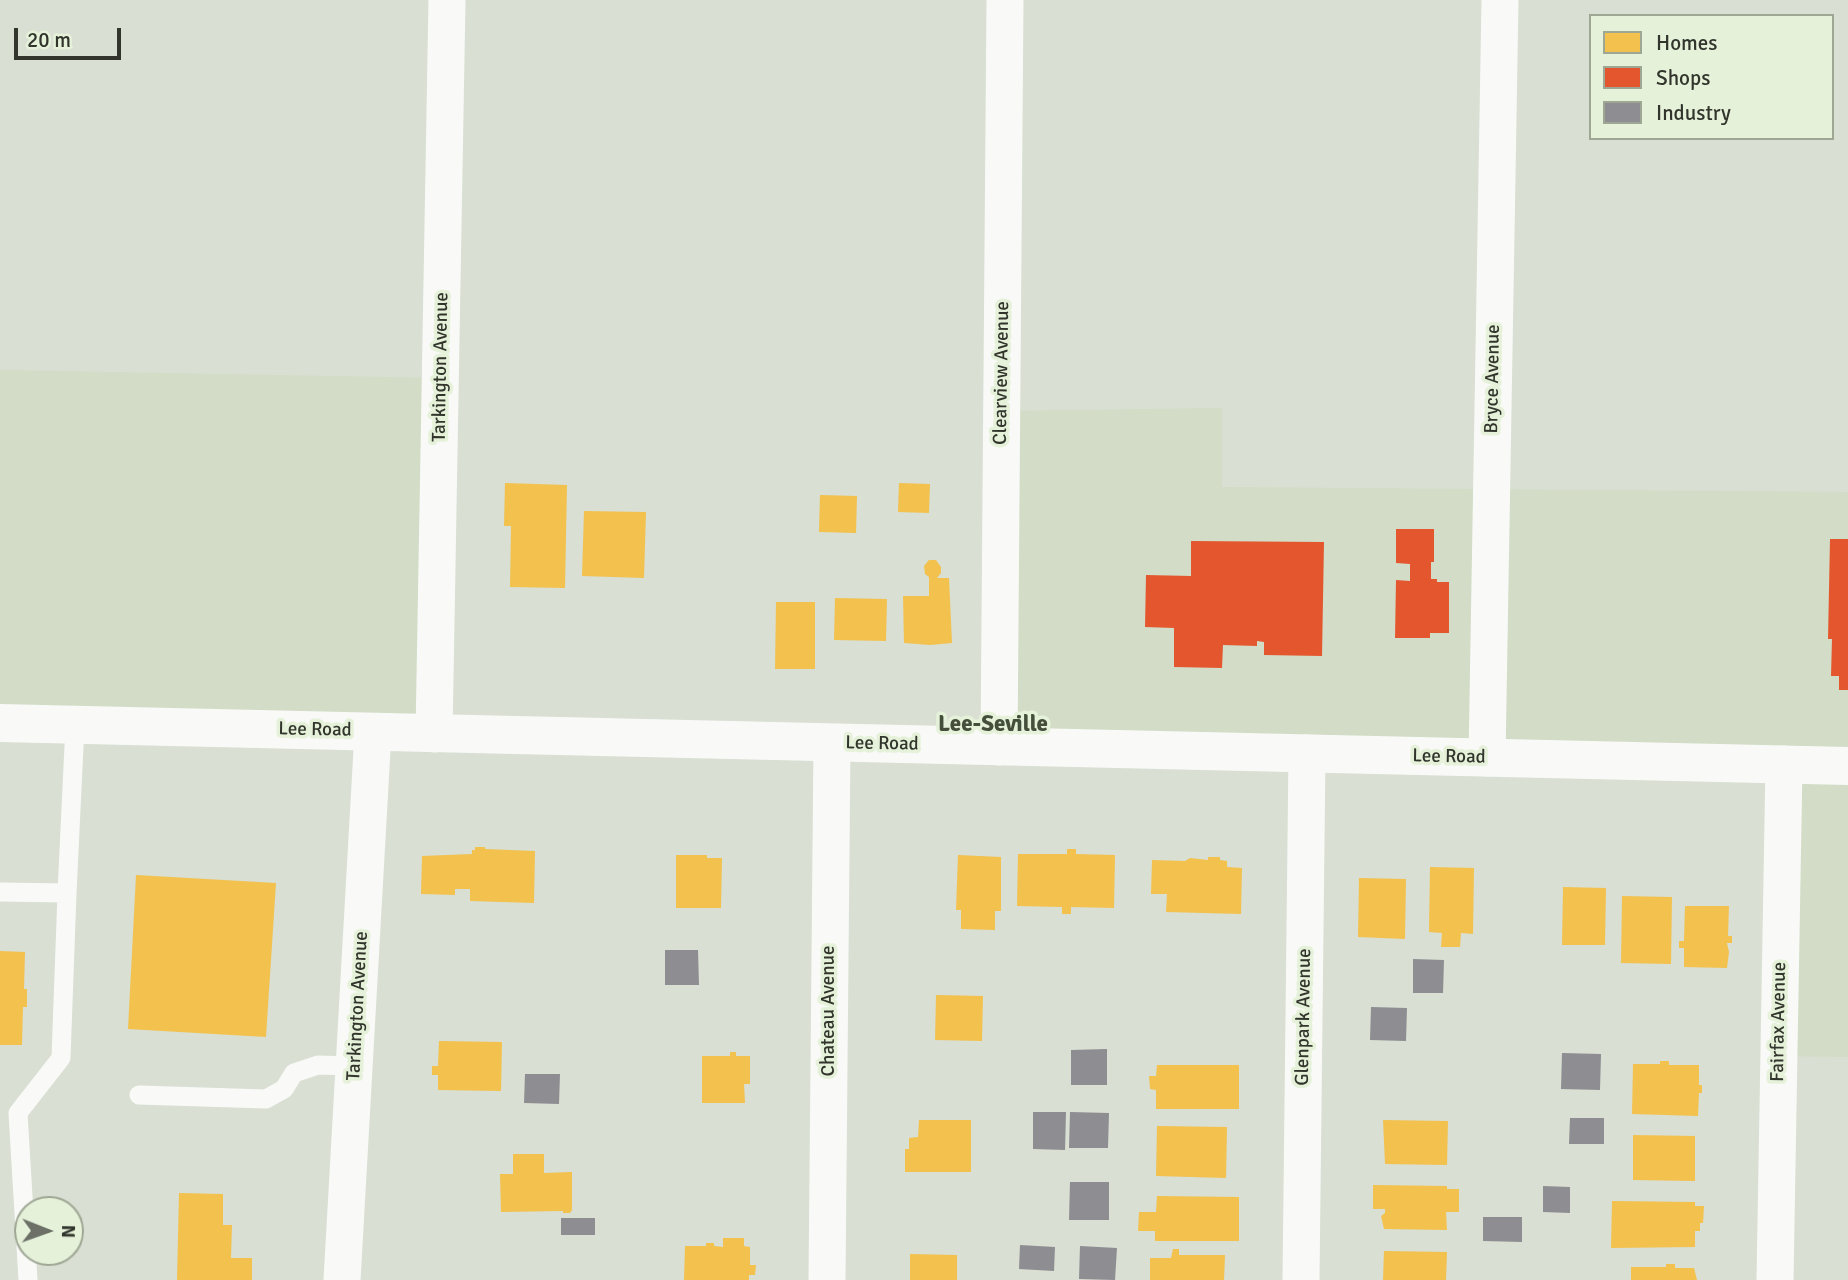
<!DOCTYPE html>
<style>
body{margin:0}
#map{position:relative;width:1848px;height:1280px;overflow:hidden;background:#d9dfd2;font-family:Signika,sans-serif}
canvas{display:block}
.legend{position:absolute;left:1589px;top:14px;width:245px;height:126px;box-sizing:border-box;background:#e6f1da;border:2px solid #9ea694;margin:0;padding:9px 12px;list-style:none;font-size:21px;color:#31352c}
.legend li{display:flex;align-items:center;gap:14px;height:35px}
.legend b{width:35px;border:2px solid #9ea694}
.north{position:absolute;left:14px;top:1196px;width:70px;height:70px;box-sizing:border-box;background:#e6f1da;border:2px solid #9ea694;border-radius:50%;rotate:91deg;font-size:19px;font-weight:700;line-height:28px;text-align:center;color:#31352c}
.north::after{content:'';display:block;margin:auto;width:24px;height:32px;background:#6c7066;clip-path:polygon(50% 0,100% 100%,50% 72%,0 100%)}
.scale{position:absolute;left:14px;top:28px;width:107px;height:32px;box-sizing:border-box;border:4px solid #31352c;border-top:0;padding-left:9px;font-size:21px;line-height:24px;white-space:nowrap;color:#31352c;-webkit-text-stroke:5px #e6f1da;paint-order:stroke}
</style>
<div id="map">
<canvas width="1848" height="1280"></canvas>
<ul class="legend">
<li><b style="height:19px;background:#f2c14e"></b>Homes</li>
<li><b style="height:19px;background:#e4572e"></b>Shops</li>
<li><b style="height:19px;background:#8d8d92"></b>Industry</li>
</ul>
<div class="north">N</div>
<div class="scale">20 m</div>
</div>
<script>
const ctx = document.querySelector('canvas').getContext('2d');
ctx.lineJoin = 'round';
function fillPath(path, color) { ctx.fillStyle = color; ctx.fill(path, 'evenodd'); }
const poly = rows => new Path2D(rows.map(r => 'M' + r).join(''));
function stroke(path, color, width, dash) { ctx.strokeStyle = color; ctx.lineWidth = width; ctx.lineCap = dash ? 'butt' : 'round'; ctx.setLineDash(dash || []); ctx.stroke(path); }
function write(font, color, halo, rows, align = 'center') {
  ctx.font = font + ' Signika,sans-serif'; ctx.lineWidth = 7; ctx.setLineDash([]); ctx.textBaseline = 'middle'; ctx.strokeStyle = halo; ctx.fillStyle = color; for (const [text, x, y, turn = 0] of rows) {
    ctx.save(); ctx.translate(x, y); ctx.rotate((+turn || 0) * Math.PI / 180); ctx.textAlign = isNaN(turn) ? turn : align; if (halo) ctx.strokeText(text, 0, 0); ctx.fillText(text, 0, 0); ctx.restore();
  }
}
fillPath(poly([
 [0,370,441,378,434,734,0,723],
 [1222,408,1222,487,1848,492,1848,1057,1779,1056,1784,765,999,747,1002,411]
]), '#d2dcc6');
fillPath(poly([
 [505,483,567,485,565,588,510,587,511,526,504,526],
 [899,483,930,484,929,513,898,512],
 [820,495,857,496,856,533,819,532],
 [584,511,646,512,644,578,582,576],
 [929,560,936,560,941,567,941,573,937,578,949,578,952,643,930,645,904,643,903,596,929,596,929,577,925,574,924,566],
 [835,598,887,599,886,641,834,640],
 [776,602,815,602,815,669,775,669],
 [475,847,485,847,485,849,535,851,534,903,470,901,470,889,455,889,455,895,421,894,422,856,472,854,472,850,475,850],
 [1067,849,1076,849,1076,854,1115,855,1114,908,1071,907,1071,914,1062,914,1062,907,1017,906,1018,854,1067,854],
 [676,855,707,855,707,858,722,858,721,908,676,908],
 [958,855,1001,857,1001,911,995,911,995,930,961,929,961,910,956,910],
 [1208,857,1220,857,1220,860,1227,861,1227,867,1242,868,1241,914,1166,912,1167,894,1151,894,1152,860,1185,861,1190,858,1208,860],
 [1430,867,1474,868,1473,934,1461,933,1460,947,1441,947,1442,933,1429,932],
 [136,875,276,883,266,1037,128,1029],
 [1359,878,1406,879,1405,939,1358,937],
 [1563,887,1606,888,1605,945,1562,945],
 [1622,896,1672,897,1671,964,1621,963],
 [1685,906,1729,906,1728,936,1732,936,1732,943,1727,943,1729,952,1727,968,1684,967,1684,948,1679,948,1679,941,1684,941],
 [0,951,25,952,24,989,27,989,27,1007,23,1007,22,1045,0,1045],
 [936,995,983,996,982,1041,935,1040],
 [439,1041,502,1042,501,1091,438,1090,438,1075,432,1075,432,1066,438,1066],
 [730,1052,736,1052,736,1056,750,1056,750,1084,744,1084,745,1103,702,1103,702,1056,730,1056],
 [1660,1061,1669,1061,1669,1065,1699,1065,1699,1085,1702,1085,1702,1093,1699,1093,1698,1116,1632,1114,1633,1064,1660,1064],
 [1157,1065,1239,1065,1239,1109,1156,1109,1156,1090,1150,1089,1149,1076,1156,1076],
 [919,1120,971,1120,971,1172,905,1172,905,1149,909,1149,909,1138,918,1137],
 [1383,1120,1448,1121,1447,1165,1385,1164],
 [1157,1126,1227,1127,1226,1178,1156,1176],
 [1633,1135,1695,1136,1695,1181,1633,1180],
 [513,1154,544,1154,544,1173,572,1172,572,1210,570,1213,563,1213,563,1211,501,1212,500,1174,513,1174],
 [1373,1185,1447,1186,1447,1189,1459,1189,1459,1212,1446,1212,1447,1230,1384,1229,1381,1216,1385,1213,1385,1209,1373,1209],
 [179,1193,223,1194,223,1225,232,1225,231,1258,252,1258,252,1280,177,1280],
 [1157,1196,1239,1197,1239,1241,1155,1241,1155,1231,1138,1231,1139,1212,1156,1212],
 [1612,1201,1695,1202,1695,1206,1704,1206,1703,1223,1700,1223,1700,1231,1695,1231,1695,1247,1611,1248],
 [723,1238,744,1238,744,1246,750,1247,750,1265,756,1265,755,1275,749,1275,749,1280,684,1280,685,1246,706,1246,706,1243,714,1243,714,1246,723,1247],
 [1173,1249,1179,1249,1179,1255,1225,1255,1224,1280,1150,1280,1150,1258,1171,1258],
 [1384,1251,1447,1252,1446,1280,1383,1280],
 [910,1254,957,1255,957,1280,910,1280],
 [1666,1264,1675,1264,1675,1268,1694,1268,1697,1280,1631,1280,1631,1267,1666,1267]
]), '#f2c14e');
fillPath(poly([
 [1396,529,1434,529,1434,562,1431,562,1431,579,1437,579,1437,582,1449,582,1449,633,1430,633,1430,638,1395,638,1396,580,1410,581,1410,564,1396,563],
 [1830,539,1848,539,1848,690,1839,690,1839,676,1831,676,1832,639,1828,639],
 [1191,541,1324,542,1322,656,1264,655,1264,642,1257,641,1257,646,1223,645,1222,668,1174,667,1174,628,1145,627,1146,575,1191,576]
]), '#e4572e');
fillPath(poly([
 [665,950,698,950,699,985,665,985],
 [1413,959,1444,960,1443,993,1413,993],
 [1371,1007,1407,1008,1406,1041,1370,1040],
 [1107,1049,1107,1085,1071,1085,1071,1050],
 [1562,1053,1601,1054,1600,1090,1561,1089],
 [525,1074,560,1074,559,1104,524,1103],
 [1033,1112,1066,1112,1065,1150,1033,1149],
 [1070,1112,1109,1113,1108,1148,1069,1148],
 [1570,1118,1604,1118,1604,1144,1569,1144],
 [1070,1182,1109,1182,1109,1220,1069,1220],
 [1543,1186,1570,1187,1570,1213,1543,1212],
 [1483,1217,1522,1217,1522,1242,1483,1241],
 [561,1218,595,1218,595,1235,561,1235],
 [1020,1245,1055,1247,1054,1271,1019,1269],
 [1080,1246,1117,1248,1115,1280,1079,1279]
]), '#8d8d92');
stroke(poly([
 [0,892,67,893,75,725],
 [139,1095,266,1099,284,1089,294,1073,318,1065,354,1066],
 [28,1280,18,1113,61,1058,67,893]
]), '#f9faf8', 19);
stroke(poly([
 [434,734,447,0],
 [999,747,1005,0],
 [1487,758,1500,0],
 [342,1280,373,732],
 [827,1280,832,743],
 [1301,1280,1307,753],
 [1775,1280,1784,764]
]), '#f9faf8', 37);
stroke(poly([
 [0,723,1848,766]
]), '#f9faf8', 38);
write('19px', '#31352c', '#e6f1da', [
 ["Tarkington Avenue",441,367,-89],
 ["Clearview Avenue",1002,373,-89],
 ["Bryce Avenue",1493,379,-89],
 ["Lee Road",315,730,1],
 ["Lee Road",882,744,1],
 ["Lee Road",1449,757,1],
 ["Tarkington Avenue",358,1006,-87],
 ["Chateau Avenue",829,1011,-90],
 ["Glenpark Avenue",1304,1017,-89],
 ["Fairfax Avenue",1779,1022,-89]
]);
write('bold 23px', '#444e3a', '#e6f1da', [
 ["Lee-Seville",993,725]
]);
</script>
